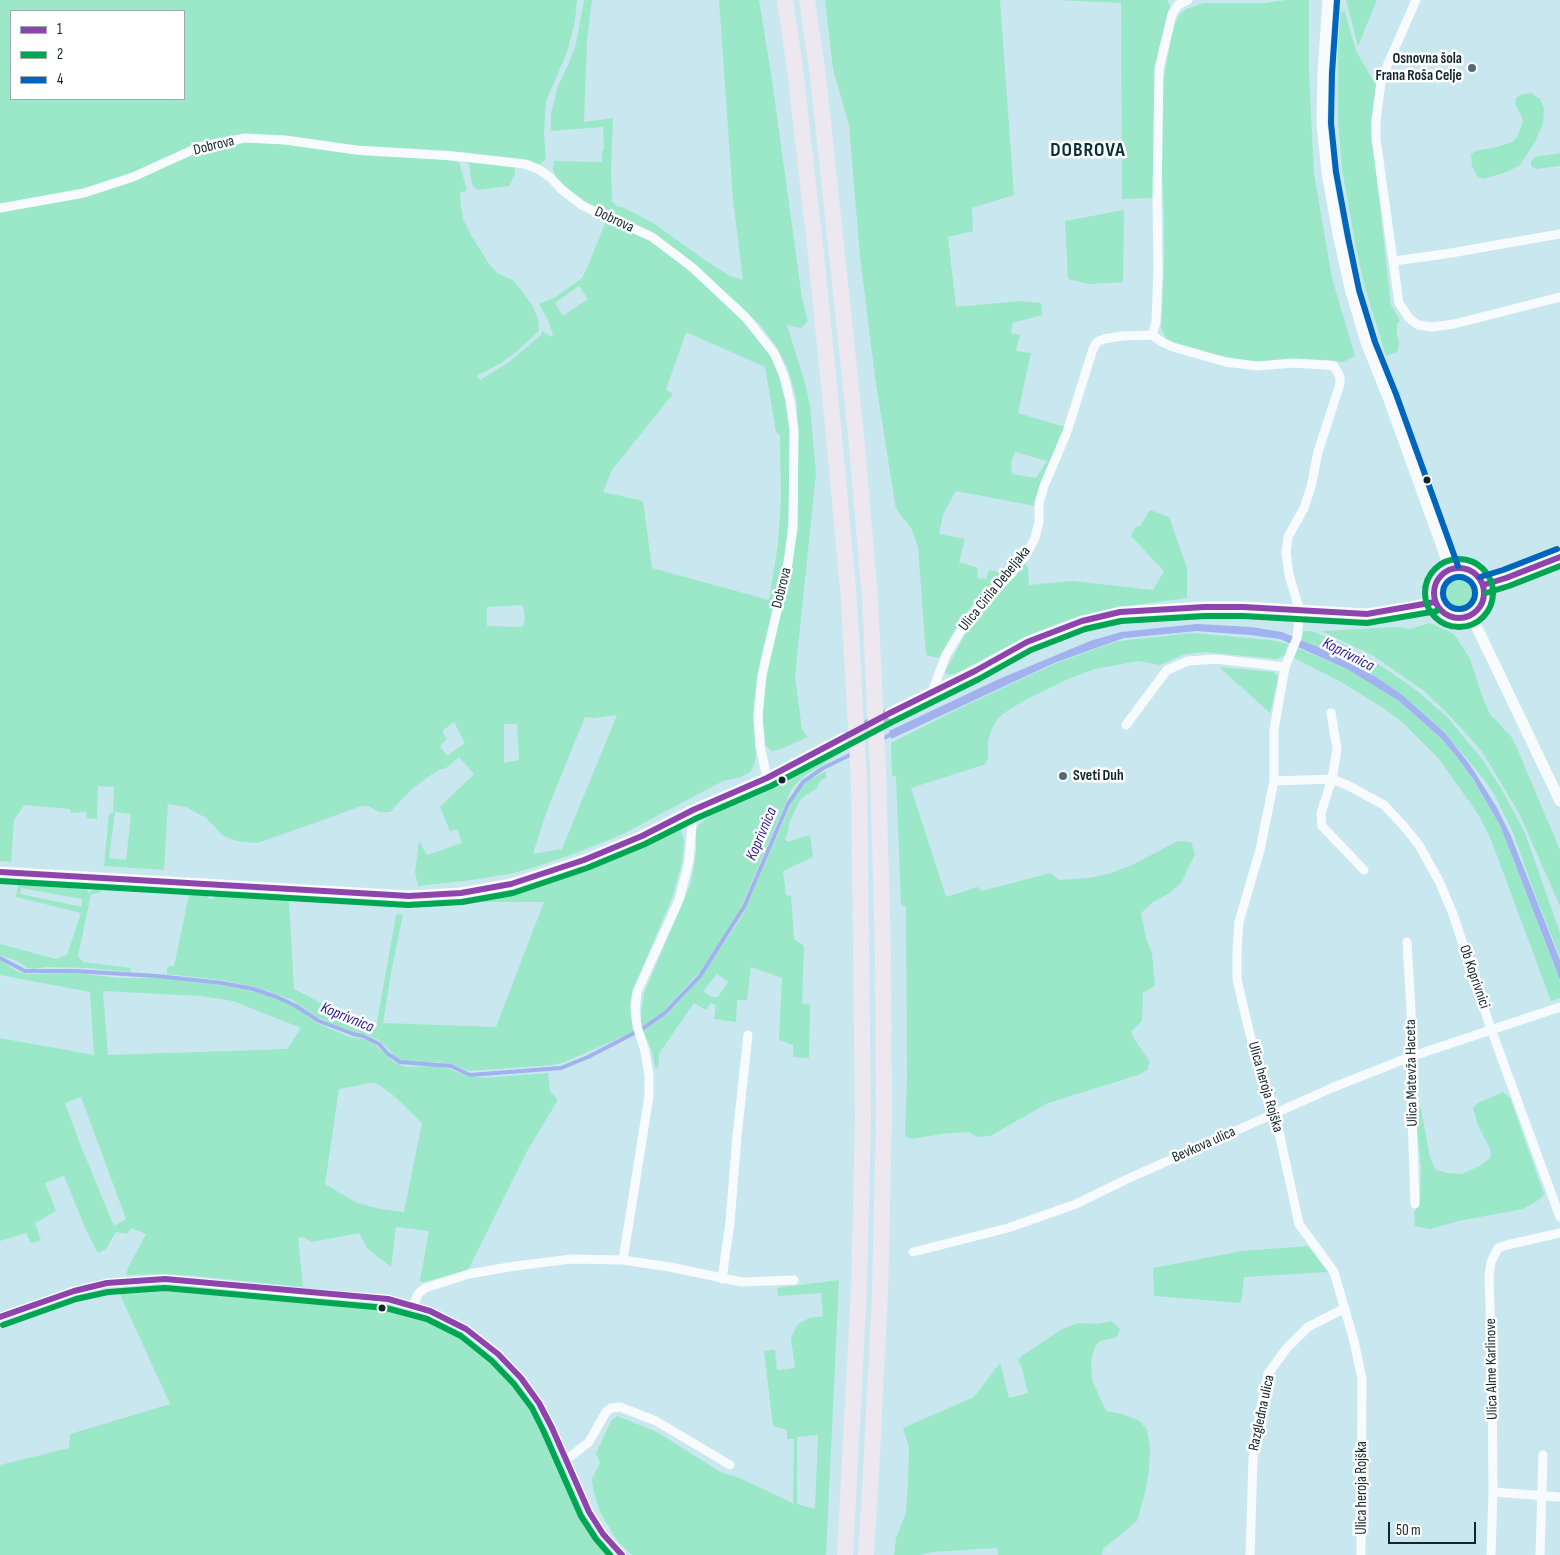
<!DOCTYPE html>
<meta charset="utf-8">
<style>
body{margin:0}
#map{position:relative;width:1560px;height:1555px;overflow:hidden;background:#c9e7ef;font-family:"Sofia Sans Condensed",sans-serif}
canvas{display:block}
.legend{position:absolute;left:10px;top:10px;width:175px;height:90px;box-sizing:border-box;background:#fff;border:1px solid #a0a9ab;margin:0;padding:6px 9px;list-style:none;font-size:15px;color:#12272c}
.legend li{display:flex;align-items:center;gap:10px;height:25px}
.legend b{width:25px;border:1px solid #a0a9ab}
.scale{position:absolute;left:1388px;top:1522px;width:88px;height:22px;box-sizing:border-box;border:2px solid #12272c;border-top:0;padding-left:6px;font-size:15px;line-height:18px;white-space:nowrap;color:#12272c;-webkit-text-stroke:4px #fff;paint-order:stroke}
</style>
<div id="map">
<canvas width="1560" height="1555"></canvas>
<ul class="legend">
<li><b style="height:6px;background:#8e44ad"></b>1</li>
<li><b style="height:6px;background:#00a651"></b>2</li>
<li><b style="height:6px;background:#0065bd"></b>4</li>
</ul>
<div class="scale">50 m</div>
</div>
<script>
const ctx = document.querySelector('canvas').getContext('2d');
ctx.lineJoin = 'round';
function fillPath(path, color) { ctx.fillStyle = color; ctx.fill(path, 'evenodd'); }
const poly = rows => new Path2D(rows.map(r => 'M' + r).join(''));
function stroke(path, color, width, dash) { ctx.strokeStyle = color; ctx.lineWidth = width; ctx.lineCap = dash ? 'butt' : 'round'; ctx.setLineDash(dash || []); ctx.stroke(path); }
function write(font, color, halo, rows, align = 'center') {
  ctx.font = font + ' "Sofia Sans Condensed",sans-serif'; ctx.lineWidth = 5; ctx.setLineDash([]); ctx.textBaseline = 'middle'; ctx.strokeStyle = halo; ctx.fillStyle = color; for (const [text, x, y, turn = 0] of rows) {
    ctx.save(); ctx.translate(x, y); ctx.rotate((+turn || 0) * Math.PI / 180); ctx.textAlign = isNaN(turn) ? turn : align; if (halo) ctx.strokeText(text, 0, 0); ctx.fillText(text, 0, 0); ctx.restore();
  }
}
fillPath(poly([
 [0,0,577,0,575,21,567,52,546,101,544,133,546,159,539,165,528,160,520,160,514,166,515,174,509,186,478,190,473,186,471,179,469,164,450,151,344,145,312,139,310,147,367,156,440,159,459,162,467,191,460,192,461,207,463,219,471,235,489,264,497,273,514,281,533,306,538,320,539,331,516,352,501,363,477,376,480,380,509,362,541,335,542,331,551,337,553,335,548,320,539,304,554,298,582,278,587,268,604,226,608,220,661,246,733,310,765,345,775,364,786,399,790,426,789,510,786,550,757,682,753,715,756,756,754,765,750,772,741,777,723,781,621,835,576,853,535,867,510,874,464,881,418,886,415,872,419,841,427,855,462,843,457,829,450,831,440,807,474,774,459,757,446,768,438,770,413,788,390,812,379,812,368,806,361,806,315,823,257,843,238,841,223,836,206,818,186,807,168,804,164,870,104,866,109,813,113,813,114,787,98,786,97,819,87,818,86,812,71,813,70,809,24,805,14,820,11,862,0,861],
 [11,11,184,11,184,99,11,99],
 [579,286,588,299,563,316,555,303],
 [686,332,765,367,776,432,780,436,781,499,778,544,769,600,652,568,643,501,603,492,612,470,673,394,666,390],
 [523,605,525,619,523,627,487,626,487,607],
 [617,715,562,849,533,854,546,813,585,717,593,718],
 [454,722,465,743,447,756,440,746,447,739,442,731],
 [504,724,517,724,519,760,504,763],
 [115,812,131,814,126,860,109,858],
 [584,0,592,0,587,40,584,122,613,118,611,168,612,201,618,207,622,207,655,224,706,261,730,276,743,280,733,200,719,0,759,0,771,73,802,298,807,319,807,322,801,328,787,325,805,383,810,406,816,473,795,676,802,730,808,737,781,749,772,751,766,746,763,722,763,710,767,671,791,572,798,527,797,401,788,369,776,346,760,325,740,305,658,236,647,229,591,205,578,197,556,178,553,169,554,161,602,162,602,152,604,149,603,127,551,131,551,113,558,86,568,65,576,44],
 [825,0,1000,0,1014,195,972,208,973,231,948,237,956,307,1020,301,1041,303,1042,315,1013,323,1011,333,1020,335,1016,351,1031,353,1018,413,1065,427,1041,484,1035,506,956,491,943,514,939,534,965,539,959,562,978,568,977,578,986,579,989,570,1003,573,974,603,957,626,939,658,926,655,918,547,911,528,897,510,895,504,875,377,860,256,849,125,833,69],
 [1015,452,1047,461,1036,478,1012,474,1011,463],
 [1056,0,1167,0,1170,6,1170,12,1159,47,1156,70,1153,198,1122,199,1121,3],
 [1286,0,1309,0,1309,73,1314,174,1332,278,1355,356,1343,362,1329,360,1292,359,1257,362,1227,358,1174,343,1167,339,1161,328,1164,273,1164,217,1162,175,1163,83,1170,44,1175,23,1180,14,1186,9,1204,3,1265,3],
 [1346,0,1377,0,1358,46,1349,11],
 [1341,11,1345,12,1356,51,1376,85,1371,121,1372,137,1391,305,1400,320,1397,324,1397,335,1399,343,1397,352,1386,356,1365,288,1356,248,1342,169,1338,120,1338,42],
 [1531,93,1540,99,1544,108,1543,124,1535,142,1520,165,1507,172,1483,179,1477,176,1472,166,1471,155,1475,151,1497,147,1512,142,1517,137,1523,122,1522,117,1515,104,1516,98,1523,94],
 [1560,153,1560,166,1536,169,1531,166,1531,161,1535,157],
 [1124,210,1123,282,1089,284,1068,279,1065,221],
 [1150,510,1169,517,1187,568,1187,598,1114,608,1024,638,955,674,948,675,945,672,968,629,1024,562,1028,568,1029,585,1072,581,1153,590,1164,571,1131,536,1135,527,1140,526],
 '1442 593a17 17 0 1 1 34 0a17 17 0 1 1-34 0Z',
 [1430,623,1454,634,1460,643,1470,659,1483,699,1491,716,1495,719,1513,739,1560,850,1560,906,1519,813,1483,753,1463,730,1444,710,1424,691,1394,670,1372,655,1321,631,1399,627,1410,629],
 [1304,631,1312,631,1343,644,1372,660,1399,678,1420,693,1447,717,1482,759,1502,790,1525,833,1560,933,1560,957,1534,892,1512,830,1494,794,1483,778,1445,733,1401,694,1376,677,1348,662,1300,639],
 [1193,633,1271,640,1288,644,1285,655,1277,659,1204,652,1185,654,1160,665,1138,661,1095,669,1068,679,1025,700,1007,711,998,718,992,728,988,741,988,758,986,764,911,788,946,897,978,887,982,891,1050,873,1059,880,1089,878,1108,874,1130,866,1178,841,1191,842,1195,854,1181,883,1168,894,1153,902,1141,913,1146,938,1152,953,1155,986,1143,993,1142,1021,1131,1032,1134,1039,1150,1062,1147,1070,1138,1075,1048,1103,990,1136,976,1137,969,1132,942,1134,912,1139,905,1136,907,1080,906,907,901,904,896,777,892,775,891,743,956,710,1054,664,1101,647,1119,641],
 [1297,648,1347,669,1399,701,1441,738,1457,757,1477,786,1500,825,1560,981,1560,998,1551,1001,1490,837,1478,814,1439,759,1404,724,1385,709,1341,682,1294,658],
 [1219,667,1273,672,1277,675,1278,679,1270,713],
 [841,750,841,753,804,776,792,788,738,914,700,972,664,1011,641,1027,640,1023,644,993,691,883,696,852,696,831,698,826,710,815,726,807,759,795,786,783],
 [826,771,826,778,821,780,816,789,809,793,800,800,789,823,788,832,785,838,787,842,810,835,813,857,783,871,786,895,791,896,794,939,804,946,802,1003,810,1005,809,1058,793,1057,793,1045,779,1040,782,978,751,967,747,1000,737,1000,736,1022,714,1019,716,1005,710,1003,706,1010,694,1003,662,1049,659,1054,658,1068,655,1068,652,1051,643,1031,667,1015,701,977,742,916,797,791,807,781],
 [717,974,728,982,718,997,711,997,703,991],
 [676,827,681,831,684,840,682,863,672,898,633,990,630,1003,635,1031,565,1062,553,1065,469,1071,451,1064,437,1062,406,1062,397,1058,379,1040,362,1033,351,1032,319,1018,292,1000,268,991,228,981,167,974,167,967,174,966,190,890,206,891,209,899,213,899,217,892,308,897,306,901,289,901,294,989,332,1009,376,1028,396,915,403,914,392,968,383,1023,496,1027,544,902,483,902,483,896,543,883,590,867],
 [19,880,86,883,88,893,92,891,97,884,146,886,145,892,103,888,99,893,91,894,78,956,83,962,131,968,131,972,89,968,46,967,33,969,27,968,19,962,0,955,0,944,56,959,67,955,81,913,16,897],
 [21,888,82,899,82,907,20,894],
 [0,960,18,972,29,974,75,973,120,978,165,978,227,986,267,995,290,1004,317,1023,349,1037,364,1039,374,1044,394,1062,406,1067,435,1066,450,1069,467,1076,483,1078,548,1073,550,1091,558,1100,526,1153,468,1270,424,1282,420,1281,429,1231,396,1227,391,1267,367,1248,359,1233,312,1242,303,1237,298,1238,303,1287,195,1276,165,1274,126,1275,128,1268,146,1234,131,1228,127,1234,116,1232,106,1249,98,1253,86,1230,64,1176,45,1183,56,1211,35,1223,41,1240,31,1243,26,1233,0,1241,0,1038,94,1055,90,992,0,975],
 [103,991,202,996,233,1001,301,1028,287,1049,108,1055],
 [370,1083,376,1083,393,1095,422,1123,404,1212,380,1209,355,1202,325,1184,339,1089],
 [81,1097,126,1219,114,1226,78,1139,65,1103],
 [1503,1092,1510,1098,1544,1194,1540,1199,1523,1209,1463,1220,1430,1229,1415,1226,1414,1213,1420,1201,1421,1167,1417,1128,1417,1107,1421,1108,1430,1158,1436,1170,1447,1173,1461,1174,1480,1166,1490,1158,1491,1151,1477,1123,1473,1108,1478,1103],
 [1308,1246,1328,1272,1244,1277,1241,1303,1154,1296,1153,1268,1242,1251],
 [839,1280,826,1555,632,1555,618,1542,600,1512,593,1488,592,1479,600,1463,596,1453,611,1421,617,1416,657,1432,722,1473,737,1477,793,1503,794,1439,787,1439,787,1430,773,1426,764,1351,775,1350,777,1370,795,1368,791,1338,797,1325,809,1318,823,1316,821,1293,778,1296,777,1288],
 [818,1435,815,1508,814,1509,797,1504,797,1437],
 [155,1285,195,1286,310,1301,386,1308,426,1319,461,1337,495,1362,521,1391,543,1425,569,1494,576,1509,589,1531,609,1555,0,1555,0,1465,69,1448,70,1434,170,1404,117,1288],
 [1111,1321,1120,1329,1117,1337,1100,1341,1095,1347,1091,1360,1092,1380,1106,1411,1122,1414,1138,1420,1147,1429,1150,1448,1149,1471,1145,1493,1137,1521,1103,1549,1102,1555,998,1555,997,1548,932,1552,921,1555,894,1555,896,1538,906,1513,908,1482,909,1447,903,1428,974,1397,1000,1363,1009,1398,1028,1393,1021,1365,1018,1360,1023,1355,1062,1329,1078,1323,1098,1324]
]), '#9ae8c7');
fillPath(poly([
 [1197,624,1251,627,1282,632,1322,649,1376,677,1401,694,1445,733,1470,765,1496,806,1511,836,1560,960,1560,980,1500,825,1473,779,1457,757,1441,738,1399,701,1347,669,1280,639,1250,635,1197,631,1124,638,1054,663,891,739,889,731,999,679,1090,641,1121,632]
]), '#a1b2ef');
stroke(poly([
 [880,740,894,733],
 [0,958,25,971,75,971,157,976,222,983,253,989,277,997,296,1006,319,1021,353,1034,363,1036,379,1044,388,1054,400,1062,451,1066,470,1075,561,1068,588,1057,642,1029,665,1013,700,976,744,907,788,804,803,782,823,768,854,753]
]), '#a1b2ef', 4);
stroke(poly([
 [851,734,890,713]
]), '#a4c1c8', 11, [11, 5.5]);
stroke(poly([
 [1188,0,1178,5,1172,14,1159,69,1157,199,1158,271,1156,322,1152,335,1162,342,1173,347,1226,362,1257,366,1293,363,1326,365,1334,366,1340,377,1340,384,1318,452,1311,487,1304,508,1288,537,1286,553,1289,575,1300,611,1297,638,1285,667,1274,730,1274,781,1260,850,1239,922,1237,951,1237,979,1250,1035,1275,1114,1299,1224,1334,1272,1354,1341,1362,1379,1361,1555],
 [1416,0,1387,66,1381,83,1376,121,1376,139,1399,303,1409,318,1418,325,1432,327,1454,324,1560,297],
 [0,208,84,193,133,177,199,147,245,138,285,140,356,150,454,156,525,164,538,169,551,178,561,189,583,206,652,237,693,268,746,318,774,353,784,376,790,401,794,430,793,526,788,563,762,675,758,716,760,746,767,778],
 [1394,261,1445,254,1560,234],
 [932,692,946,655,960,632,975,612,1011,574,1026,555,1035,538,1039,522,1039,503,1044,486,1067,432,1093,349,1097,342,1104,339,1122,336,1152,335],
 [1331,713,1337,749,1332,779,1321,813,1322,826,1364,870],
 [1126,725,1167,670,1188,661,1216,659,1285,667],
 [1274,781,1332,779,1347,785,1384,805,1402,824,1419,845,1439,881,1453,914,1491,1029,1560,1217],
 [1407,942,1413,1045,1410,1057,1415,1204],
 [913,1252,1008,1228,1076,1204,1125,1180,1334,1087,1410,1057,1560,1007],
 [623,1260,649,1096,649,1076,645,1051,637,1026,635,1009,637,992,679,900,685,877,689,861,693,810],
 [722,1279,730,1222,737,1136,748,1035],
 [413,1306,418,1294,425,1288,469,1274,515,1266,571,1259,623,1260,670,1267,741,1282,794,1280],
 [0,1317,74,1291,107,1283,165,1279,308,1293,388,1299,430,1311,466,1329,498,1354,521,1378,539,1403,552,1428,589,1512,603,1534,622,1555],
 [567,1459,589,1442,606,1412,611,1408,620,1407,656,1421,730,1465],
 [1493,1492,1560,1497],
 [1250,1555,1253,1459,1260,1412,1268,1374,1286,1349,1308,1327,1345,1308],
 [1491,1555,1493,1492,1492,1366,1489,1276,1491,1262,1498,1248,1507,1245,1560,1233],
 [1540,1555,1543,1455]
]), '#f7fbfd', 9);
stroke(poly([
 [1328,0,1323,73,1322,123,1327,173,1339,239,1351,292,1367,345,1388,397,1450,569],
 '1434 593a25 25 0 1 1 50 0a25 25 0 1 1-50 0Z',
 [1483,585,1506,578,1560,557],
 [1471,615,1560,801],
 [890,713,975,671,1027,642,1082,621,1120,612,1205,607,1243,607,1367,614,1411,607,1435,602],
 [0,872,409,896,461,893,511,884,584,860,642,836,693,810,767,778,843,738]
]), '#f7fbfd', 11);
stroke(poly([
 [785,0,795,69,816,254,834,436,849,600,859,781,863,1118,859,1290,845,1555],
 [807,0,818,76,856,435,870,599,878,772,883,952,884,1119,880,1291,872,1454,866,1555]
]), '#ede8f0', 16);
stroke(poly([
 '1434 593a25 25 0 1 1 50 0a25 25 0 1 1-50 0Z',
 [1483,585,1506,578,1560,557],
 [0,872,409,896,461,893,511,884,584,860,642,836,693,810,767,778,890,713,975,671,1027,642,1082,621,1120,612,1205,607,1243,607,1367,614,1435,602],
 [0,1317,74,1291,107,1283,165,1279,388,1299,430,1311,466,1329,498,1354,521,1378,539,1403,552,1428,589,1512,603,1534,622,1555]
]), '#8e44ad', 6);
stroke(poly([
 '1425 593a34 34 0 1 1 68 0a34 34 0 1 1-68 0Z',
 [1486,593,1509,586,1560,566],
 [0,881,408,905,462,902,513,893,587,868,645,844,697,818,771,786,894,721,979,679,1031,650,1085,629,1121,621,1205,616,1243,616,1367,623,1437,611],
 [3,1325,76,1299,108,1292,165,1288,386,1308,427,1319,461,1336,492,1361,514,1384,532,1408,544,1432,581,1516,596,1539,610,1555]
]), '#00a651', 6);
stroke(poly([
 [1337,1,1332,73,1331,123,1336,172,1348,237,1359,290,1375,342,1396,394,1458,566],
 '1443 593a16 16 0 1 1 32 0a16 16 0 1 1-32 0Z',
 [1480,577,1503,570,1557,549]
]), '#0065bd', 6);
for (const [x, y, r, color] of [
 [1472,68,5,"#526a70"],
 [1427,480,4.5,"#12272c"],
 [1063,776,5,"#526a70"],
 [782,780,4.5,"#12272c"],
 [382,1308,4.5,"#12272c"]
]) { const dot = new Path2D(); dot.arc(x, y, r, 0, 2 * Math.PI); ctx.fillStyle = color; ctx.fill(dot); stroke(dot, '#fff', 2); }
write('bold 15px', '#12272c', '#fff', [
 ["Osnovna šola",1462,59],
 ["Frana Roša Celje",1462,76],
 ["Sveti Duh",1073,776,"left"]
], 'right');
write('15px', '#12272c', '#fff', [
 ["Dobrova",214,146,-14],
 ["Dobrova",614,220,25],
 ["Dobrova",782,588,-76],
 ["Ulica Cirila Debeljaka",995,589,-51],
 ["Ob Koprivnici",1474,977,71],
 ["Ulica Matevža Haceta",1412,1073,-91],
 ["Ulica heroja Rojška",1265,1087,74],
 ["Bevkova ulica",1204,1145,-24],
 ["Ulica Alme Karlinove",1492,1369,-91],
 ["Razgledna ulica",1262,1413,-78],
 ["Ulica heroja Rojška",1362,1488,-90]
]);
write('italic 16px', '#2b1c95', '#fff', [
 ["Koprivnica",1348,655,27],
 ["Koprivnica",762,834,-67],
 ["Koprivnica",347,1018,22]
]);
ctx.letterSpacing = '1px';
write('bold 20px', '#072f39', '#fff', [
 ["DOBROVA",1088,151]
]);
ctx.letterSpacing = '0px';
</script>
